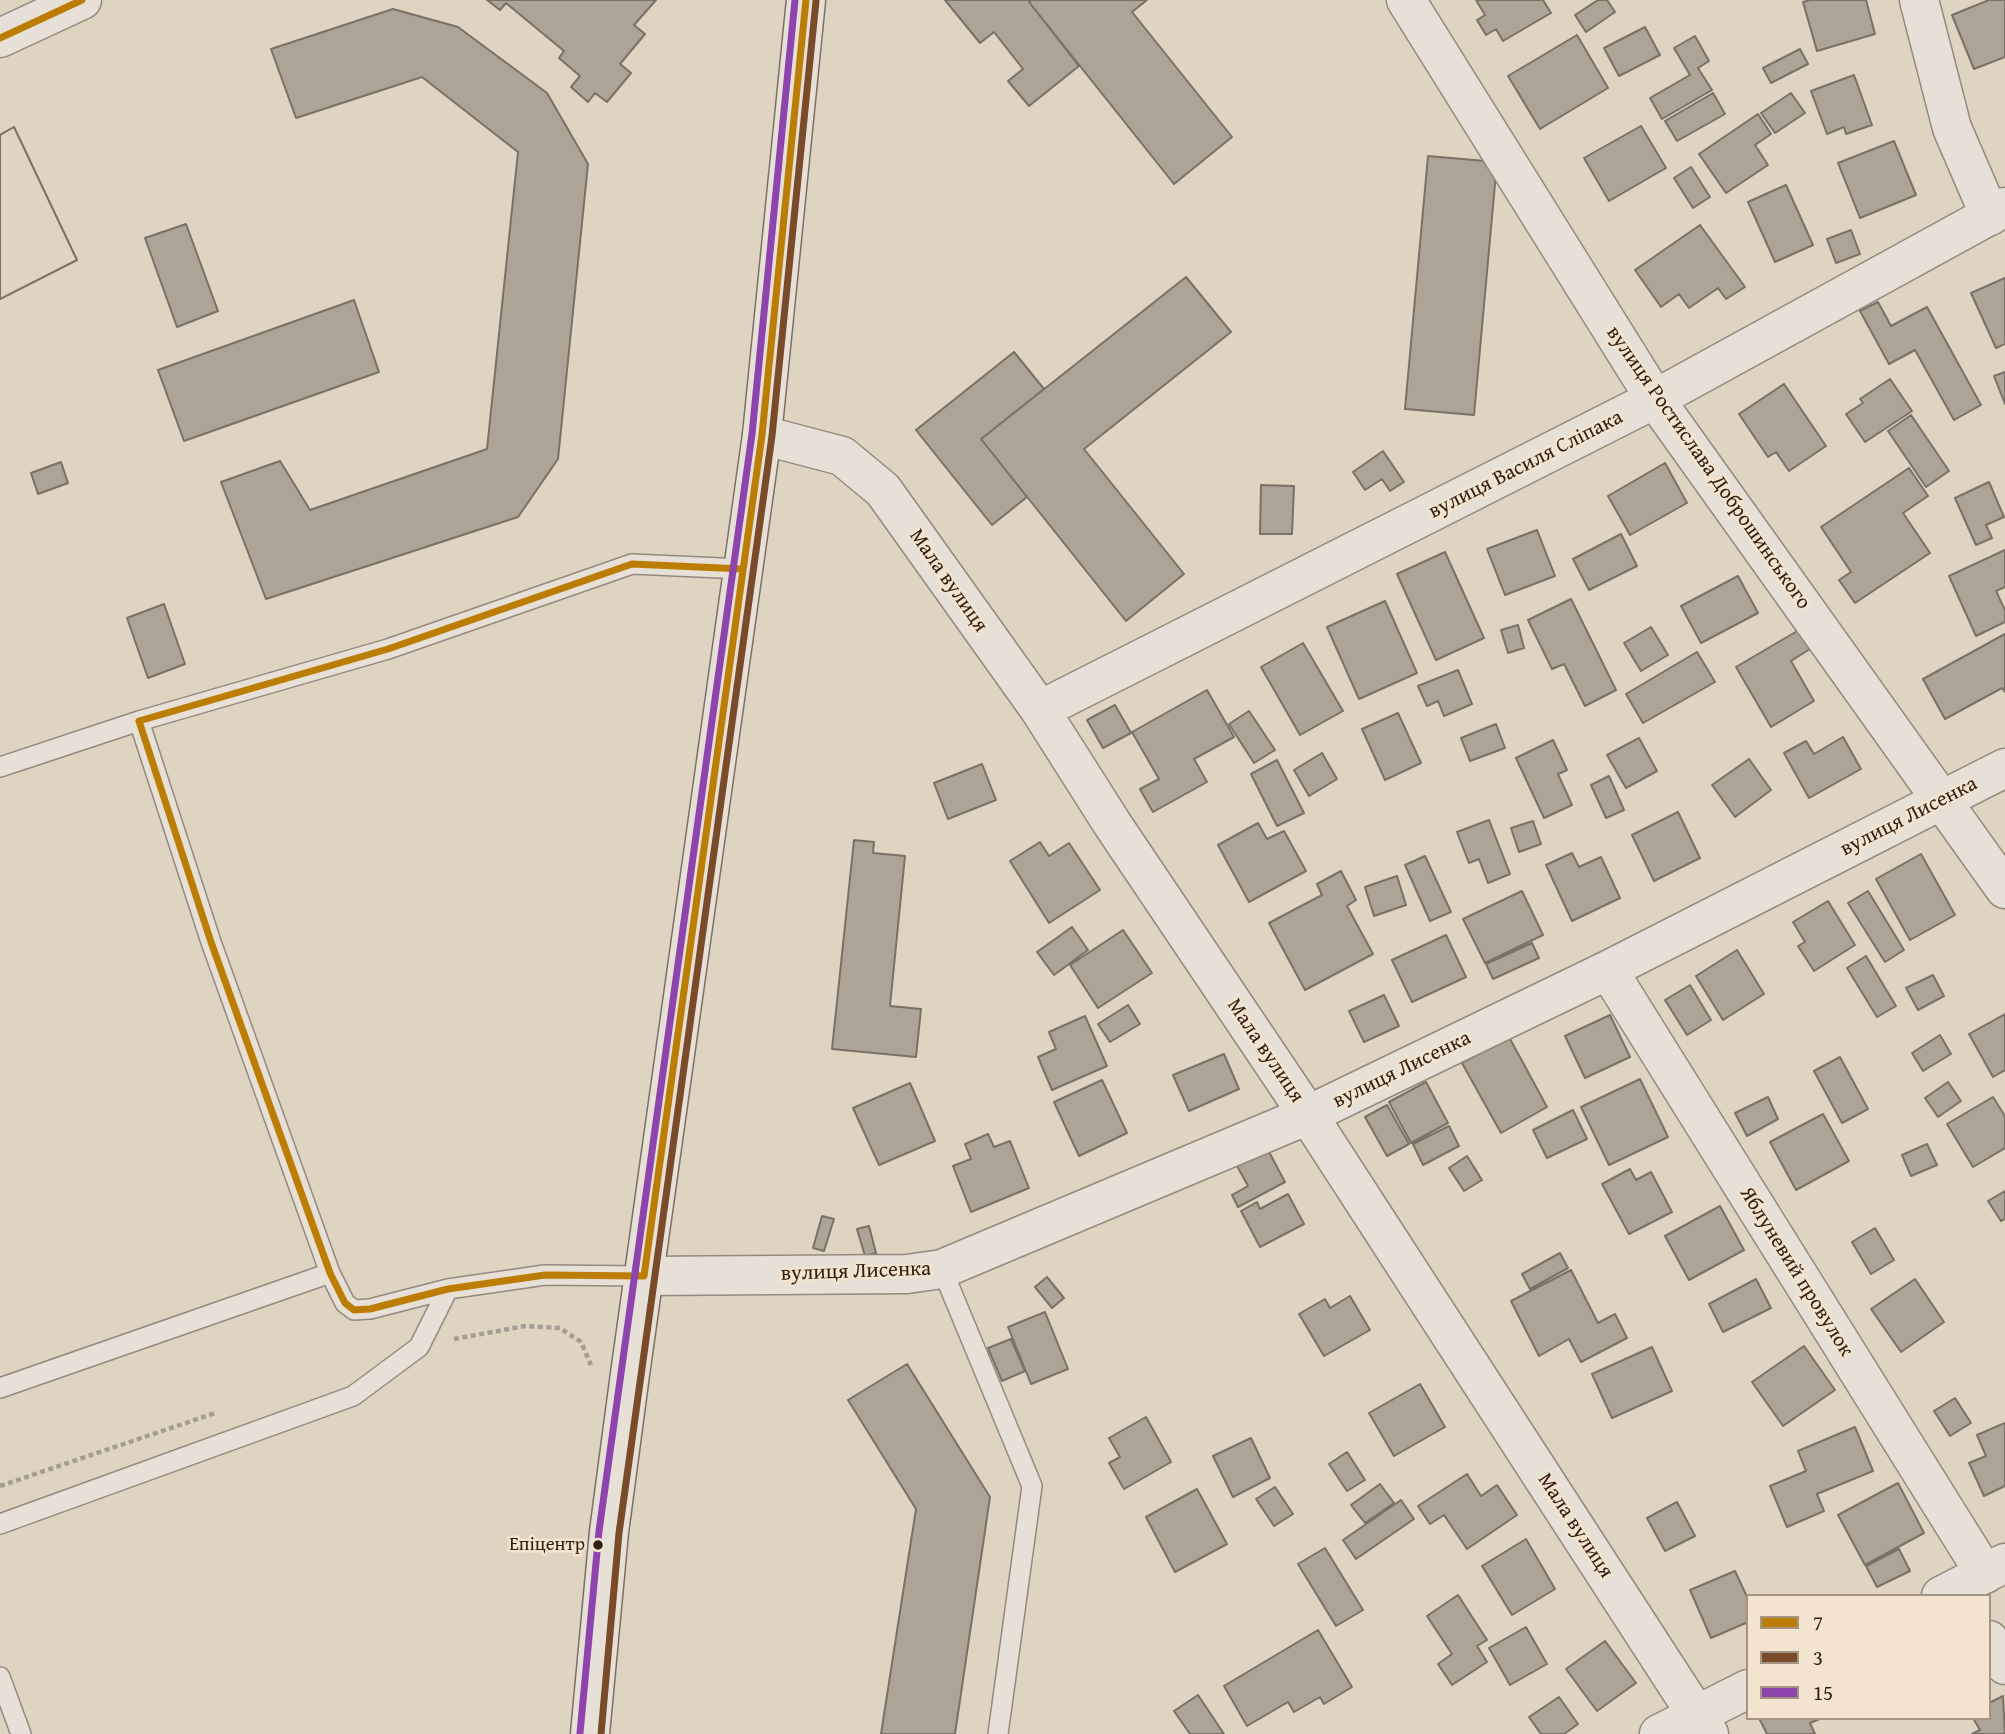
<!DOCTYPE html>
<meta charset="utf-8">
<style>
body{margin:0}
#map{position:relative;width:2005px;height:1734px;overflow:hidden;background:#dfd3c2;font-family:"Gentium Book Plus",serif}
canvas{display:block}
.legend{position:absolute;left:1746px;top:1594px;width:245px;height:126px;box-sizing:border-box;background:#f3e4cf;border:2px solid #a59483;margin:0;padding:9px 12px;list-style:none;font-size:21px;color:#311d11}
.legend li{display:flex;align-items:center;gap:14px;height:35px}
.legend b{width:35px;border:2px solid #a59483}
</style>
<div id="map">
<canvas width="2005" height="1734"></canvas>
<ul class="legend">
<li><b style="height:9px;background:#bc7d05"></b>7</li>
<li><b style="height:9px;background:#7a4b2a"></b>3</li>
<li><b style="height:9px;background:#8e44ad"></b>15</li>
</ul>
</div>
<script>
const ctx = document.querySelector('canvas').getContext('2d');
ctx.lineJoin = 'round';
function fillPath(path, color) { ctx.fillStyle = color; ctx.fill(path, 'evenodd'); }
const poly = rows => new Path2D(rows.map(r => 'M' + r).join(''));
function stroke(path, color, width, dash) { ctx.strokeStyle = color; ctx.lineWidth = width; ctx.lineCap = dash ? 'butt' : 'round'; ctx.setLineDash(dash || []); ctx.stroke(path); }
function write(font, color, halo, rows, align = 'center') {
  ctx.font = font + ' "Gentium Book Plus",serif'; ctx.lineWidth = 5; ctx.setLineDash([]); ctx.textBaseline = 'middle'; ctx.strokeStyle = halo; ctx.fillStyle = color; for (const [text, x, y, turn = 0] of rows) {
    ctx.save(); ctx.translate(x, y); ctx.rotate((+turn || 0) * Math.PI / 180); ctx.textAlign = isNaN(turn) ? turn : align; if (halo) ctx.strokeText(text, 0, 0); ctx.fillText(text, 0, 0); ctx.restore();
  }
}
const building = poly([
 [487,0,656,0,634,25,645,34,620,64,631,73,607,102,595,93,588,102,571,87,580,76,559,58,564,51,506,3,500,10,487,0],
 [945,0,1032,0,1029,2,1079,66,1029,106,1008,81,1023,69,994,32,980,43,945,0],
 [1032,0,1147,0,1132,12,1232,137,1174,184,1029,2,1032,0],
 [1476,0,1543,0,1551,13,1503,41,1496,29,1486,35,1477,20,1485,15,1476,0],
 [1598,0,1607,0,1615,12,1586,32,1575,15,1598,0],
 [1810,0,1866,0,1875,34,1817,51,1803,2,1810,0],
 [1989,0,2005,0,2005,57,1974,69,1952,15,1989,0],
 [393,9,458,27,547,93,588,164,558,459,518,517,266,599,221,482,280,461,310,510,487,449,518,152,422,77,296,118,271,49,393,9],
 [1645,27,1660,55,1619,76,1604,48,1645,27],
 [1577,35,1608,88,1540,129,1508,76,1577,35],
 [1695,36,1709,61,1698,68,1712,90,1662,119,1650,98,1690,75,1674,48,1695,36],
 [1800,49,1808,64,1771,83,1763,68,1800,49],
 [1854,75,1872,125,1846,134,1844,127,1827,134,1811,91,1854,75],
 [1713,93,1725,114,1677,141,1665,121,1713,93],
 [1791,93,1805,113,1775,133,1761,113,1791,93],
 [1758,114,1771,134,1755,145,1768,165,1726,193,1699,154,1758,114],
 [1641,126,1666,168,1609,201,1584,158,1641,126],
 [14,127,77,260,0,299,0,135,14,127],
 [14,127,77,260,0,299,0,135,14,127],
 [1894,141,1916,195,1860,218,1838,163,1894,141],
 [1428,156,1497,162,1474,415,1405,409,1428,156],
 [1691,167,1710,197,1693,208,1674,178,1691,167],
 [1786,185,1813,245,1775,262,1748,202,1786,185],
 [186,224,218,311,177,327,145,238,186,224],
 [1700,225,1745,287,1726,299,1718,288,1689,308,1679,294,1661,307,1635,270,1700,225],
 [1851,230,1860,254,1836,263,1827,239,1851,230],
 [1186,277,1231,332,1084,449,1184,574,1126,621,981,439,1186,277],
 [2005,278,2005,344,1996,348,1971,293,2005,278],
 [354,300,379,372,184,441,158,370,354,300],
 [1878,302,1891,326,1927,307,1981,405,1954,420,1915,350,1889,364,1860,311,1878,302],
 [1014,352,1044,389,981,439,1027,497,992,525,916,430,1014,352],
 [2005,372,2005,404,1994,376,2005,372],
 [1890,379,1912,411,1865,442,1846,414,1863,403,1860,399,1890,379],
 [1784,384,1826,446,1789,471,1776,452,1768,457,1739,414,1784,384],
 [1911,415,1949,471,1926,487,1888,431,1911,415],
 [1383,451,1404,482,1390,491,1382,479,1365,490,1353,472,1383,451],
 [61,462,68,483,38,494,31,473,61,462],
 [1665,463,1687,503,1630,535,1608,496,1665,463],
 [1909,468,1928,496,1903,513,1930,553,1855,603,1839,580,1851,572,1821,527,1909,468],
 [1989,482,2004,517,1986,525,1992,538,1976,545,1955,498,1989,482],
 [1261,485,1294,486,1292,534,1260,534,1261,485],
 [1537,530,1555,576,1505,595,1487,549,1537,530],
 [1621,534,1637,566,1589,590,1573,559,1621,534],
 [2005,550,2005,587,1996,591,2005,610,2005,622,1976,636,1949,576,2005,550],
 [1445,552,1484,638,1436,660,1397,574,1445,552],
 [1738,576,1758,613,1701,643,1681,606,1738,576],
 [1571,599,1616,690,1585,706,1564,664,1552,669,1528,620,1571,599],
 [1385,601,1417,673,1359,699,1327,627,1385,601],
 [164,604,185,664,148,678,127,618,164,604],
 [1518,625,1524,648,1508,653,1501,630,1518,625],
 [1651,627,1668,655,1641,671,1624,643,1651,627],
 [1799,630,1810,649,1791,661,1814,701,1771,727,1736,667,1799,630],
 [2005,634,2005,692,2002,688,1945,719,1923,679,2005,634],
 [1303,643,1343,711,1300,735,1261,667,1303,643],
 [1697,652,1715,682,1643,723,1626,694,1697,652],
 [1458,670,1472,704,1444,716,1438,701,1427,706,1418,686,1458,670],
 [1207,690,1234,737,1194,759,1207,782,1153,812,1140,789,1159,779,1132,732,1207,690],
 [1115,705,1131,733,1103,748,1087,720,1115,705],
 [1249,711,1275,750,1254,763,1229,724,1249,711],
 [1398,713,1421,763,1385,780,1362,729,1398,713],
 [1496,724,1505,748,1470,761,1461,738,1496,724],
 [1843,737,1861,769,1809,798,1784,753,1806,741,1814,754,1843,737],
 [1639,738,1657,771,1626,788,1607,755,1639,738],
 [1553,740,1567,770,1558,774,1572,805,1544,818,1516,758,1553,740],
 [1322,753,1337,779,1309,796,1294,770,1322,753],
 [1749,759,1771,790,1735,817,1712,785,1749,759],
 [1277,760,1304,813,1277,826,1251,774,1277,760],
 [982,764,996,800,948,819,934,783,982,764],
 [1609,776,1624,810,1606,818,1591,785,1609,776],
 [1678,812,1700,858,1654,881,1632,835,1678,812],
 [1489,820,1510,874,1488,883,1479,859,1469,863,1457,832,1489,820],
 [1533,821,1541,844,1519,852,1511,828,1533,821],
 [1258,823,1267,839,1284,831,1306,871,1249,902,1218,845,1258,823],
 [854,840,874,842,873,853,905,856,890,1006,921,1009,916,1057,832,1049,854,840],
 [1040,842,1049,856,1069,843,1100,890,1049,923,1010,861,1040,842],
 [1572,853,1579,867,1601,857,1620,898,1572,921,1546,865,1572,853],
 [1921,854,1955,915,1910,940,1876,879,1921,854],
 [1425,856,1451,912,1430,921,1405,865,1425,856],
 [1341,871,1356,900,1347,906,1373,954,1305,990,1269,923,1322,895,1317,884,1341,871],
 [1397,876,1406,905,1374,916,1365,887,1397,876],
 [1522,891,1543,935,1485,963,1463,919,1522,891],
 [1868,891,1904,950,1885,962,1848,903,1868,891],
 [1828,901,1855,945,1814,971,1798,946,1805,942,1793,922,1828,901],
 [1072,927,1088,950,1054,975,1037,952,1072,927],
 [1123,930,1152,973,1098,1008,1070,965,1123,930],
 [1446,935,1466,977,1412,1002,1392,960,1446,935],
 [1532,943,1539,958,1493,979,1486,964,1532,943],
 [1737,950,1764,994,1723,1020,1696,976,1737,950],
 [1866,956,1896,1006,1877,1017,1847,968,1866,956],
 [1933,975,1944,996,1918,1010,1906,988,1933,975],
 [1690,985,1711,1020,1687,1035,1665,1000,1690,985],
 [1384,995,1399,1026,1364,1042,1349,1011,1384,995],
 [1128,1005,1140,1024,1110,1042,1098,1024,1128,1005],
 [2005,1014,2005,1070,1993,1077,1969,1034,2005,1014],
 [1610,1015,1630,1057,1585,1078,1565,1036,1610,1015],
 [1085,1016,1107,1066,1052,1090,1038,1057,1056,1049,1049,1032,1085,1016],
 [1940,1035,1951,1054,1923,1071,1912,1053,1940,1035],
 [1509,1037,1547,1107,1501,1133,1462,1063,1509,1037],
 [1224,1054,1239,1089,1189,1111,1173,1075,1224,1054],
 [1840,1057,1868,1109,1842,1123,1814,1071,1840,1057],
 [1640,1079,1668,1137,1609,1165,1581,1107,1640,1079],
 [1102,1080,1127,1133,1079,1156,1054,1102,1102,1080],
 [1426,1082,1448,1123,1411,1143,1389,1102,1426,1082],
 [1948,1082,1961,1101,1938,1117,1925,1098,1948,1082],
 [910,1083,935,1141,879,1165,853,1108,910,1083],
 [1768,1097,1778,1119,1747,1136,1735,1113,1768,1097],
 [1993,1097,2005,1116,2005,1148,1973,1167,1947,1124,1993,1097],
 [1387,1105,1409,1144,1387,1156,1365,1117,1387,1105],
 [1573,1110,1587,1139,1547,1158,1533,1130,1573,1110],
 [1823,1114,1849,1161,1796,1190,1770,1142,1823,1114],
 [1449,1126,1459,1146,1423,1165,1413,1144,1449,1126],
 [988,1134,994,1147,1010,1141,1029,1188,971,1212,953,1166,971,1159,965,1144,988,1134],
 [1927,1144,1937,1165,1911,1176,1902,1155,1927,1144],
 [1267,1148,1285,1182,1238,1207,1232,1195,1248,1186,1236,1164,1267,1148],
 [1467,1156,1482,1180,1464,1191,1449,1168,1467,1156],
 [1630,1169,1636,1180,1651,1172,1672,1212,1629,1234,1602,1184,1630,1169],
 [2005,1191,2005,1219,2001,1221,1988,1201,2005,1191],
 [1288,1194,1304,1224,1260,1247,1241,1211,1257,1202,1260,1209,1288,1194],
 [1720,1206,1744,1250,1689,1280,1665,1236,1720,1206],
 [822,1216,834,1219,824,1251,813,1248,822,1216],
 [869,1226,876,1253,865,1256,857,1229,869,1226],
 [1875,1228,1894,1260,1871,1274,1852,1242,1875,1228],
 [1560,1253,1568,1268,1530,1289,1522,1274,1560,1253],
 [1571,1270,1598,1323,1615,1314,1627,1338,1581,1362,1569,1339,1539,1356,1511,1301,1571,1270],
 [1047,1277,1064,1298,1052,1308,1035,1287,1047,1277],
 [1756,1279,1771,1308,1723,1332,1709,1304,1756,1279],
 [1915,1279,1944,1322,1901,1352,1871,1309,1915,1279],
 [1350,1296,1370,1330,1324,1356,1299,1314,1325,1299,1330,1308,1350,1296],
 [1045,1312,1068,1369,1031,1384,1008,1327,1045,1312],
 [1011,1339,1025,1371,1002,1381,988,1348,1011,1339],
 [1804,1346,1835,1390,1783,1426,1752,1382,1804,1346],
 [1652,1347,1672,1391,1612,1418,1592,1374,1652,1347],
 [907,1364,990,1497,955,1734,881,1734,916,1509,848,1400,907,1364],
 [1420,1384,1445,1427,1394,1456,1369,1413,1420,1384],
 [1955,1398,1971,1423,1950,1436,1934,1411,1955,1398],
 [1146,1417,1171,1462,1124,1489,1109,1463,1120,1457,1109,1438,1146,1417],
 [2005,1423,2005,1486,1984,1496,1969,1463,1986,1456,1977,1435,2005,1423],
 [1855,1427,1873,1471,1817,1494,1824,1511,1787,1527,1770,1486,1806,1471,1798,1451,1855,1427],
 [1251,1438,1270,1478,1233,1497,1213,1456,1251,1438],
 [1347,1452,1365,1480,1347,1491,1329,1464,1347,1452],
 [1467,1474,1481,1496,1497,1485,1517,1515,1467,1549,1444,1515,1430,1524,1418,1506,1467,1474],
 [1898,1483,1924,1533,1865,1565,1838,1515,1898,1483],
 [1380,1484,1394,1503,1365,1523,1351,1505,1380,1484],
 [1275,1487,1293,1514,1274,1526,1256,1499,1275,1487],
 [1197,1489,1227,1544,1175,1572,1146,1517,1197,1489],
 [1401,1500,1414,1519,1356,1559,1343,1540,1401,1500],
 [1677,1502,1695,1536,1665,1551,1647,1518,1677,1502],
 [1526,1539,1555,1589,1512,1615,1482,1566,1526,1539],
 [1325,1548,1363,1610,1336,1626,1298,1564,1325,1548],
 [1899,1549,1910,1571,1877,1587,1866,1566,1899,1549],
 [1735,1571,1748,1599,1748,1622,1711,1638,1690,1590,1735,1571],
 [1458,1595,1487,1640,1477,1646,1487,1662,1452,1685,1438,1664,1452,1654,1427,1616,1458,1595],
 [1526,1627,1547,1664,1510,1685,1489,1648,1526,1627],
 [1318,1630,1352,1687,1324,1704,1320,1697,1294,1712,1288,1702,1247,1726,1224,1686,1318,1630],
 [1605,1641,1636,1683,1597,1711,1566,1669,1605,1641],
 [1198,1695,1224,1734,1190,1734,1174,1711,1198,1695],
 [2003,1696,2005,1734,1972,1734,1980,1730,1973,1718,1989,1718,1989,1703,2003,1696],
 [1559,1697,1578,1724,1564,1734,1541,1734,1529,1717,1559,1697],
 [1759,1718,1822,1718,1810,1723,1815,1734,1767,1734,1759,1718]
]);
fillPath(building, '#ada397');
stroke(building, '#7a7166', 2);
const lane = poly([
 [139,721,211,942,330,1273,345,1303,354,1310,370,1309,448,1289,545,1275,644,1276],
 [0,767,139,721,388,649,632,564,743,569],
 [942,1269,1032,1486,998,1734],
 [0,1388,330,1273],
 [0,1524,353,1396,419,1347,448,1289],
 [0,1677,21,1734]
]);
const street = poly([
 [1406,0,1655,399,2005,889],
 [1919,0,1952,128,1990,216],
 [0,38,82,0],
 [762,435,842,456,883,490,1040,710,1113,825,1308,1115,1709,1734],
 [1040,710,1655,399,2005,207],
 [1608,970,1985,1574],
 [644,1276,907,1274,942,1269,1308,1115,1608,970,2005,768],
 [1941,1596,2005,1563],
 [1989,1640,2005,1665],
 [1659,1734,1748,1689]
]);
const secondary = poly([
 [590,1734,609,1532,630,1374,762,435,806,0]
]);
stroke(lane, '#93897e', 22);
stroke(street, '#93897e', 41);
stroke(secondary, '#7a7166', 41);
stroke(poly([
 [454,1339,525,1326,560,1328,581,1342,591,1365],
 [0,1486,215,1413]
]), '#a49d96', 4.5, [5, 3.5]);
stroke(lane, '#e6e0d7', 19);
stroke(street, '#e6e0d7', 38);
stroke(secondary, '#e6e0d7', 38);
stroke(poly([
 [0,38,82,0],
 [743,569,632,564,388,649,139,721,211,942,330,1273,345,1303,354,1310,370,1309,448,1289,545,1275,644,1276,762,435,806,0]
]), '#bc7d05', 7);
stroke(poly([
 [601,1734,619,1533,772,436,816,1]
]), '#7a4b2a', 7);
stroke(poly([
 [580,1733,599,1531,752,434,795,0]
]), '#8e44ad', 7);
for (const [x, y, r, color] of [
 [598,1545,6,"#311d11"]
]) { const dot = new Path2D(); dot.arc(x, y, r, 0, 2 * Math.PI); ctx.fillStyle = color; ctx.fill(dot); stroke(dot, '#f3e4cf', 2.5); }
write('19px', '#311d11', '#f3e4cf', [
 ["Епіцентр",585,1545]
], 'right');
write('21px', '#311d11', '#f3e4cf', [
 ["вулиця Василя Сліпака",1526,465,-27],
 ["вулиця Ростислава Доброшинського",1708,468,55],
 ["Мала вулиця",948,581,55],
 ["вулиця Лисенка",1909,817,-27],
 ["Мала вулиця",1265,1051,56],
 ["вулиця Лисенка",1402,1070,-26],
 ["вулиця Лисенка",856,1272,-2],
 ["Яблуневий провулок",1796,1272,58],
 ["Мала вулиця",1575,1526,57]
]);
</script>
